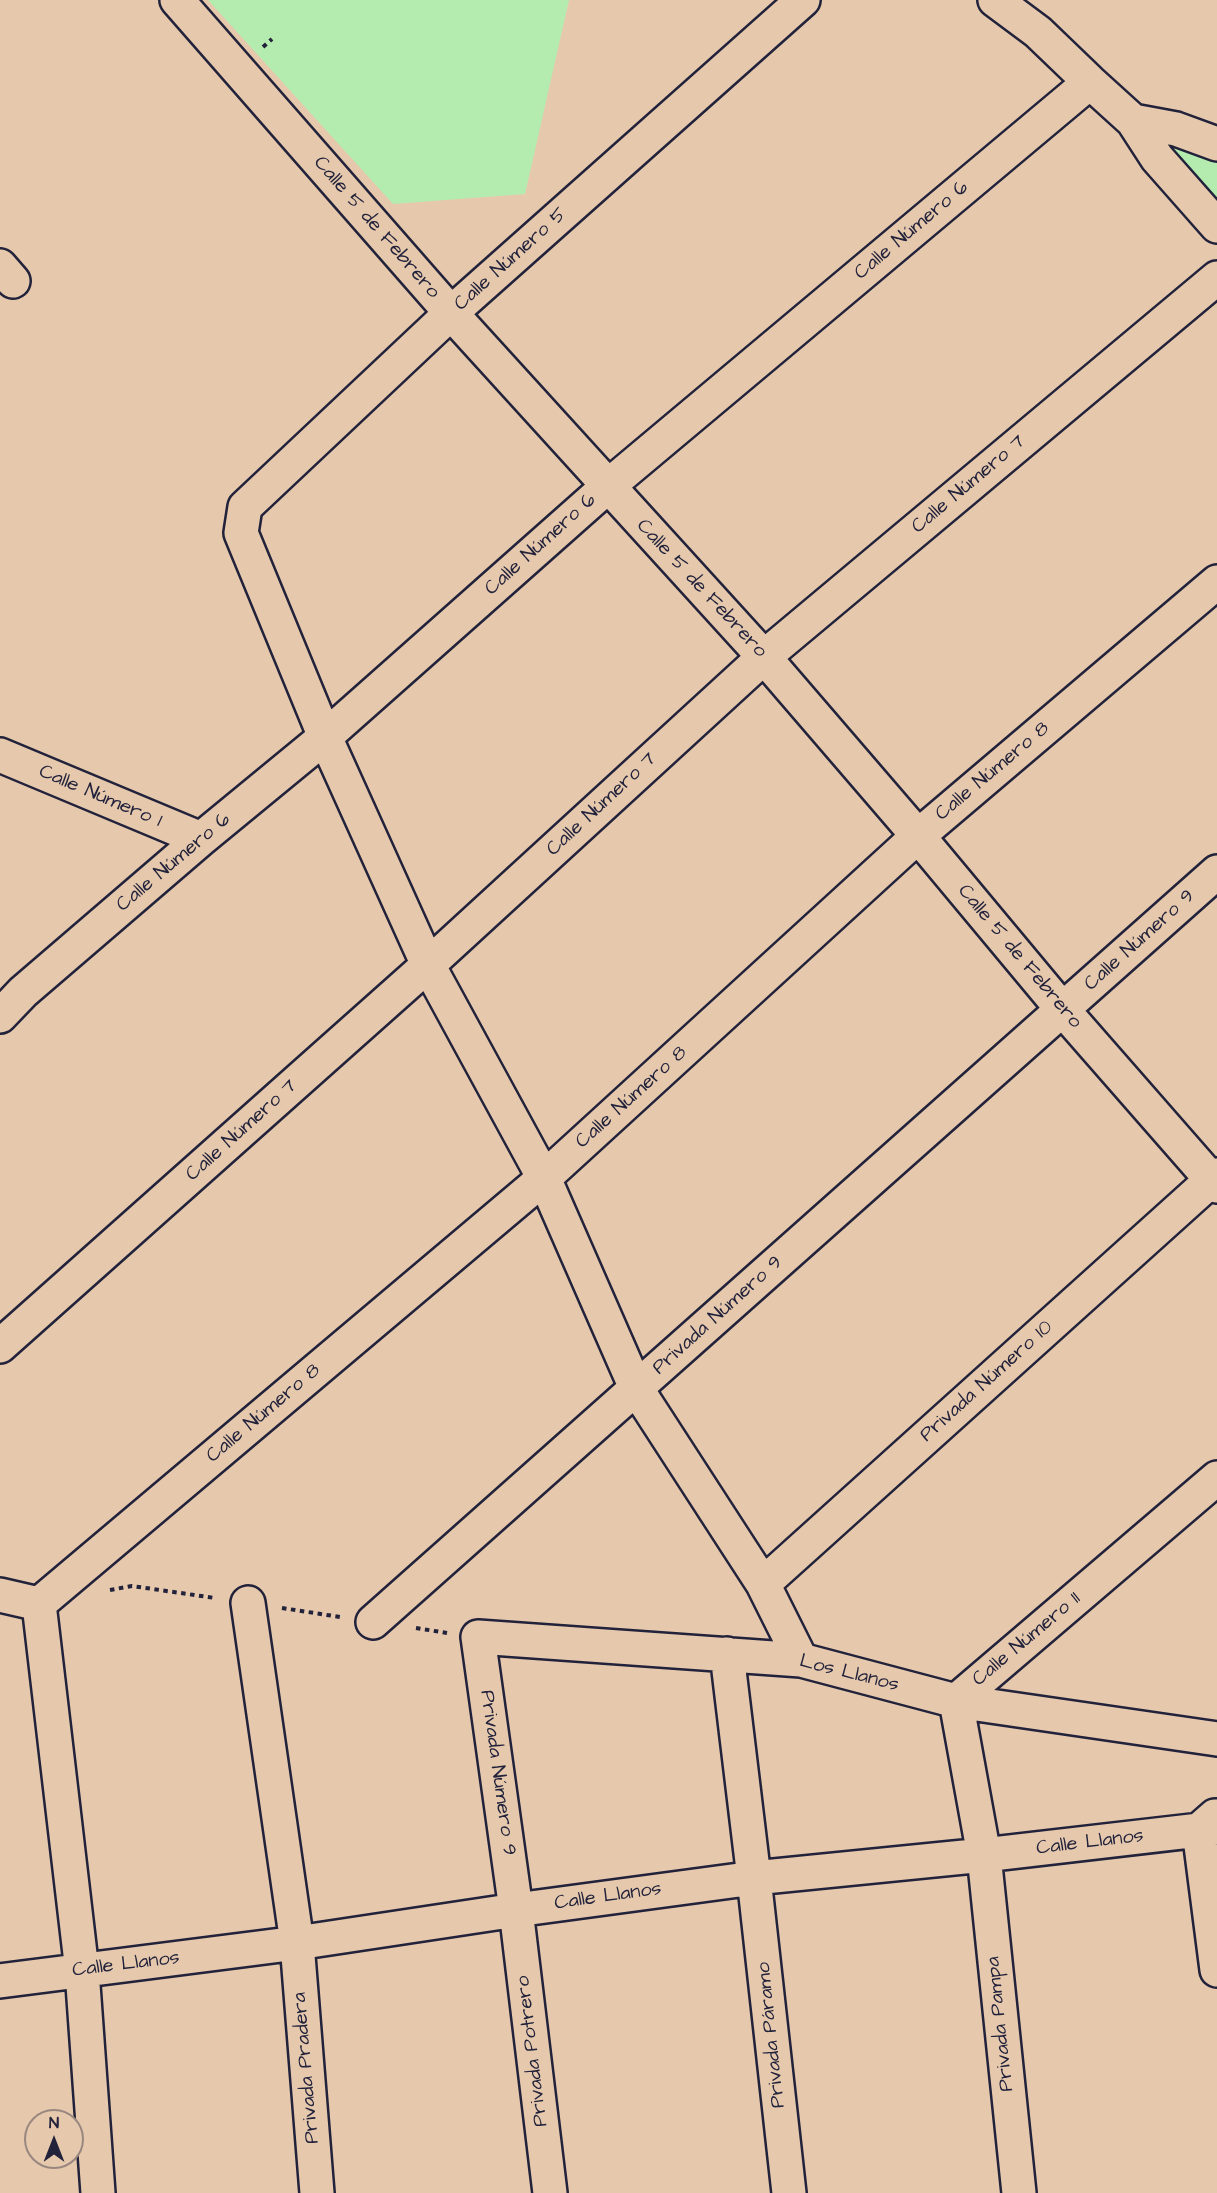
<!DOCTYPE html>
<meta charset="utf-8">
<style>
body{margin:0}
#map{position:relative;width:1217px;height:2193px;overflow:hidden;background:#e6c9ad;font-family:"Architects Daughter",sans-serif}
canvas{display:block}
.north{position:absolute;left:24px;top:2109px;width:60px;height:60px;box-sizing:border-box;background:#e6c9ad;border:2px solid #98867f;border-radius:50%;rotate:0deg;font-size:16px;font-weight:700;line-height:24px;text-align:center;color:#22223b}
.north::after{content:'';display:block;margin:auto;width:21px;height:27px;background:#22223b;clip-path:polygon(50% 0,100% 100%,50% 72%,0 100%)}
</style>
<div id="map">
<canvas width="1217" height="2193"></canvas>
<div class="north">N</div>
</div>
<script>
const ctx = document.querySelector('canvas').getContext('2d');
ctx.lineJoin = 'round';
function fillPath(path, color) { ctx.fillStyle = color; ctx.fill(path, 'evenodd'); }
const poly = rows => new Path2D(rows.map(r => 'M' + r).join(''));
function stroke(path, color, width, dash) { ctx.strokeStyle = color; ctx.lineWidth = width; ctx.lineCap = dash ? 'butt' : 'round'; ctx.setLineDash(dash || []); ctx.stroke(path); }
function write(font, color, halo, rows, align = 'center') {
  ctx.font = font + ' "Architects Daughter",sans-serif'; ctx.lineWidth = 4.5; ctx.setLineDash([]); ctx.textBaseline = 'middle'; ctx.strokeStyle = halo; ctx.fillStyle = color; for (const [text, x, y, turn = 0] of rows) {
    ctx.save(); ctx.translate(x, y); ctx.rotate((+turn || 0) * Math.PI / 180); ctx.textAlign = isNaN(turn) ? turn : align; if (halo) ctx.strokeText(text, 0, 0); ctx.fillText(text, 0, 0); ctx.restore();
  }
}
fillPath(poly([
 [208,0,569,0,525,194,393,204],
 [1175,145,1217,160,1217,206,1170,150,1172,146]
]), '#b4ecaf');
const street = poly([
 [177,0,451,313,764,657,918,836,1063,1010,1217,1186],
 [995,0,1038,32,1090,82,1133,121,1157,158,1217,226],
 [1133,121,1176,129,1217,144],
 [0,266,13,281],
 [0,755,201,839],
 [0,1016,23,992,201,839,325,737,607,487,1090,82],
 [0,1346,428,965,764,657,1217,278],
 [763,1584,1217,1175],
 [0,1595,39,1604],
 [248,1603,297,1943,317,2193],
 [39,1604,544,1178,918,836,1217,582],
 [39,1604,82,1971,98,2193],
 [373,1622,1217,872],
 [727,1654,754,1878,789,2193],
 [801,1660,763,1584,636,1388,544,1178,428,965,325,737,241,533,245,507,451,313,803,0],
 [1215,1816,1199,1830,1217,1970],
 [0,1981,297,1943,516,1910,754,1878,984,1855,1217,1828],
 [550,2193,516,1910,478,1637,801,1660,956,1701,1217,1739],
 [1019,2193,984,1855,956,1701,1217,1478]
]);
stroke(street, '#22223b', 38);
stroke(poly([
 [263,47,272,39],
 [110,1590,132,1586,215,1598],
 [282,1608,340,1617],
 [416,1628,447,1633]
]), '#22223b', 4, [4.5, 4.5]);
stroke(street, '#e6c9ad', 33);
write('20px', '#22223b', '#e6c9ad', [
 ["Calle 5 de Febrero",376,228,49],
 ["Calle Número 6",912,231,-40],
 ["Calle Número 5",511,260,-42],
 ["Calle Número 7",969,485,-40],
 ["Calle Número 6",541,545,-42],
 ["Calle 5 de Febrero",701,589,47],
 ["Calle Número 8",993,772,-40],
 ["Calle Número 1",100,797,23],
 ["Calle Número 7",602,805,-43],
 ["Calle Número 6",174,863,-40],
 ["Calle Número 9",1140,941,-42],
 ["Calle 5 de Febrero",1019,957,50],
 ["Calle Número 8",632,1098,-42],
 ["Calle Número 7",242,1131,-42],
 ["Privada Número 9",718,1316,-42],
 ["Privada Número 10",987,1382,-42],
 ["Calle Número 8",264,1414,-40],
 ["Calle Número 11",1027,1640,-40],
 ["Los Llanos",849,1674,14],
 ["Privada Número 9",497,1773,82],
 ["Calle Llanos",1090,1843,-7],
 ["Calle Llanos",608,1897,-8],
 ["Calle Llanos",126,1965,-7],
 ["Privada Pampa",1001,2024,-96],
 ["Privada Páramo",772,2035,-96],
 ["Privada Potrero",533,2051,-97],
 ["Privada Pradera",307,2068,-95]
]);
</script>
